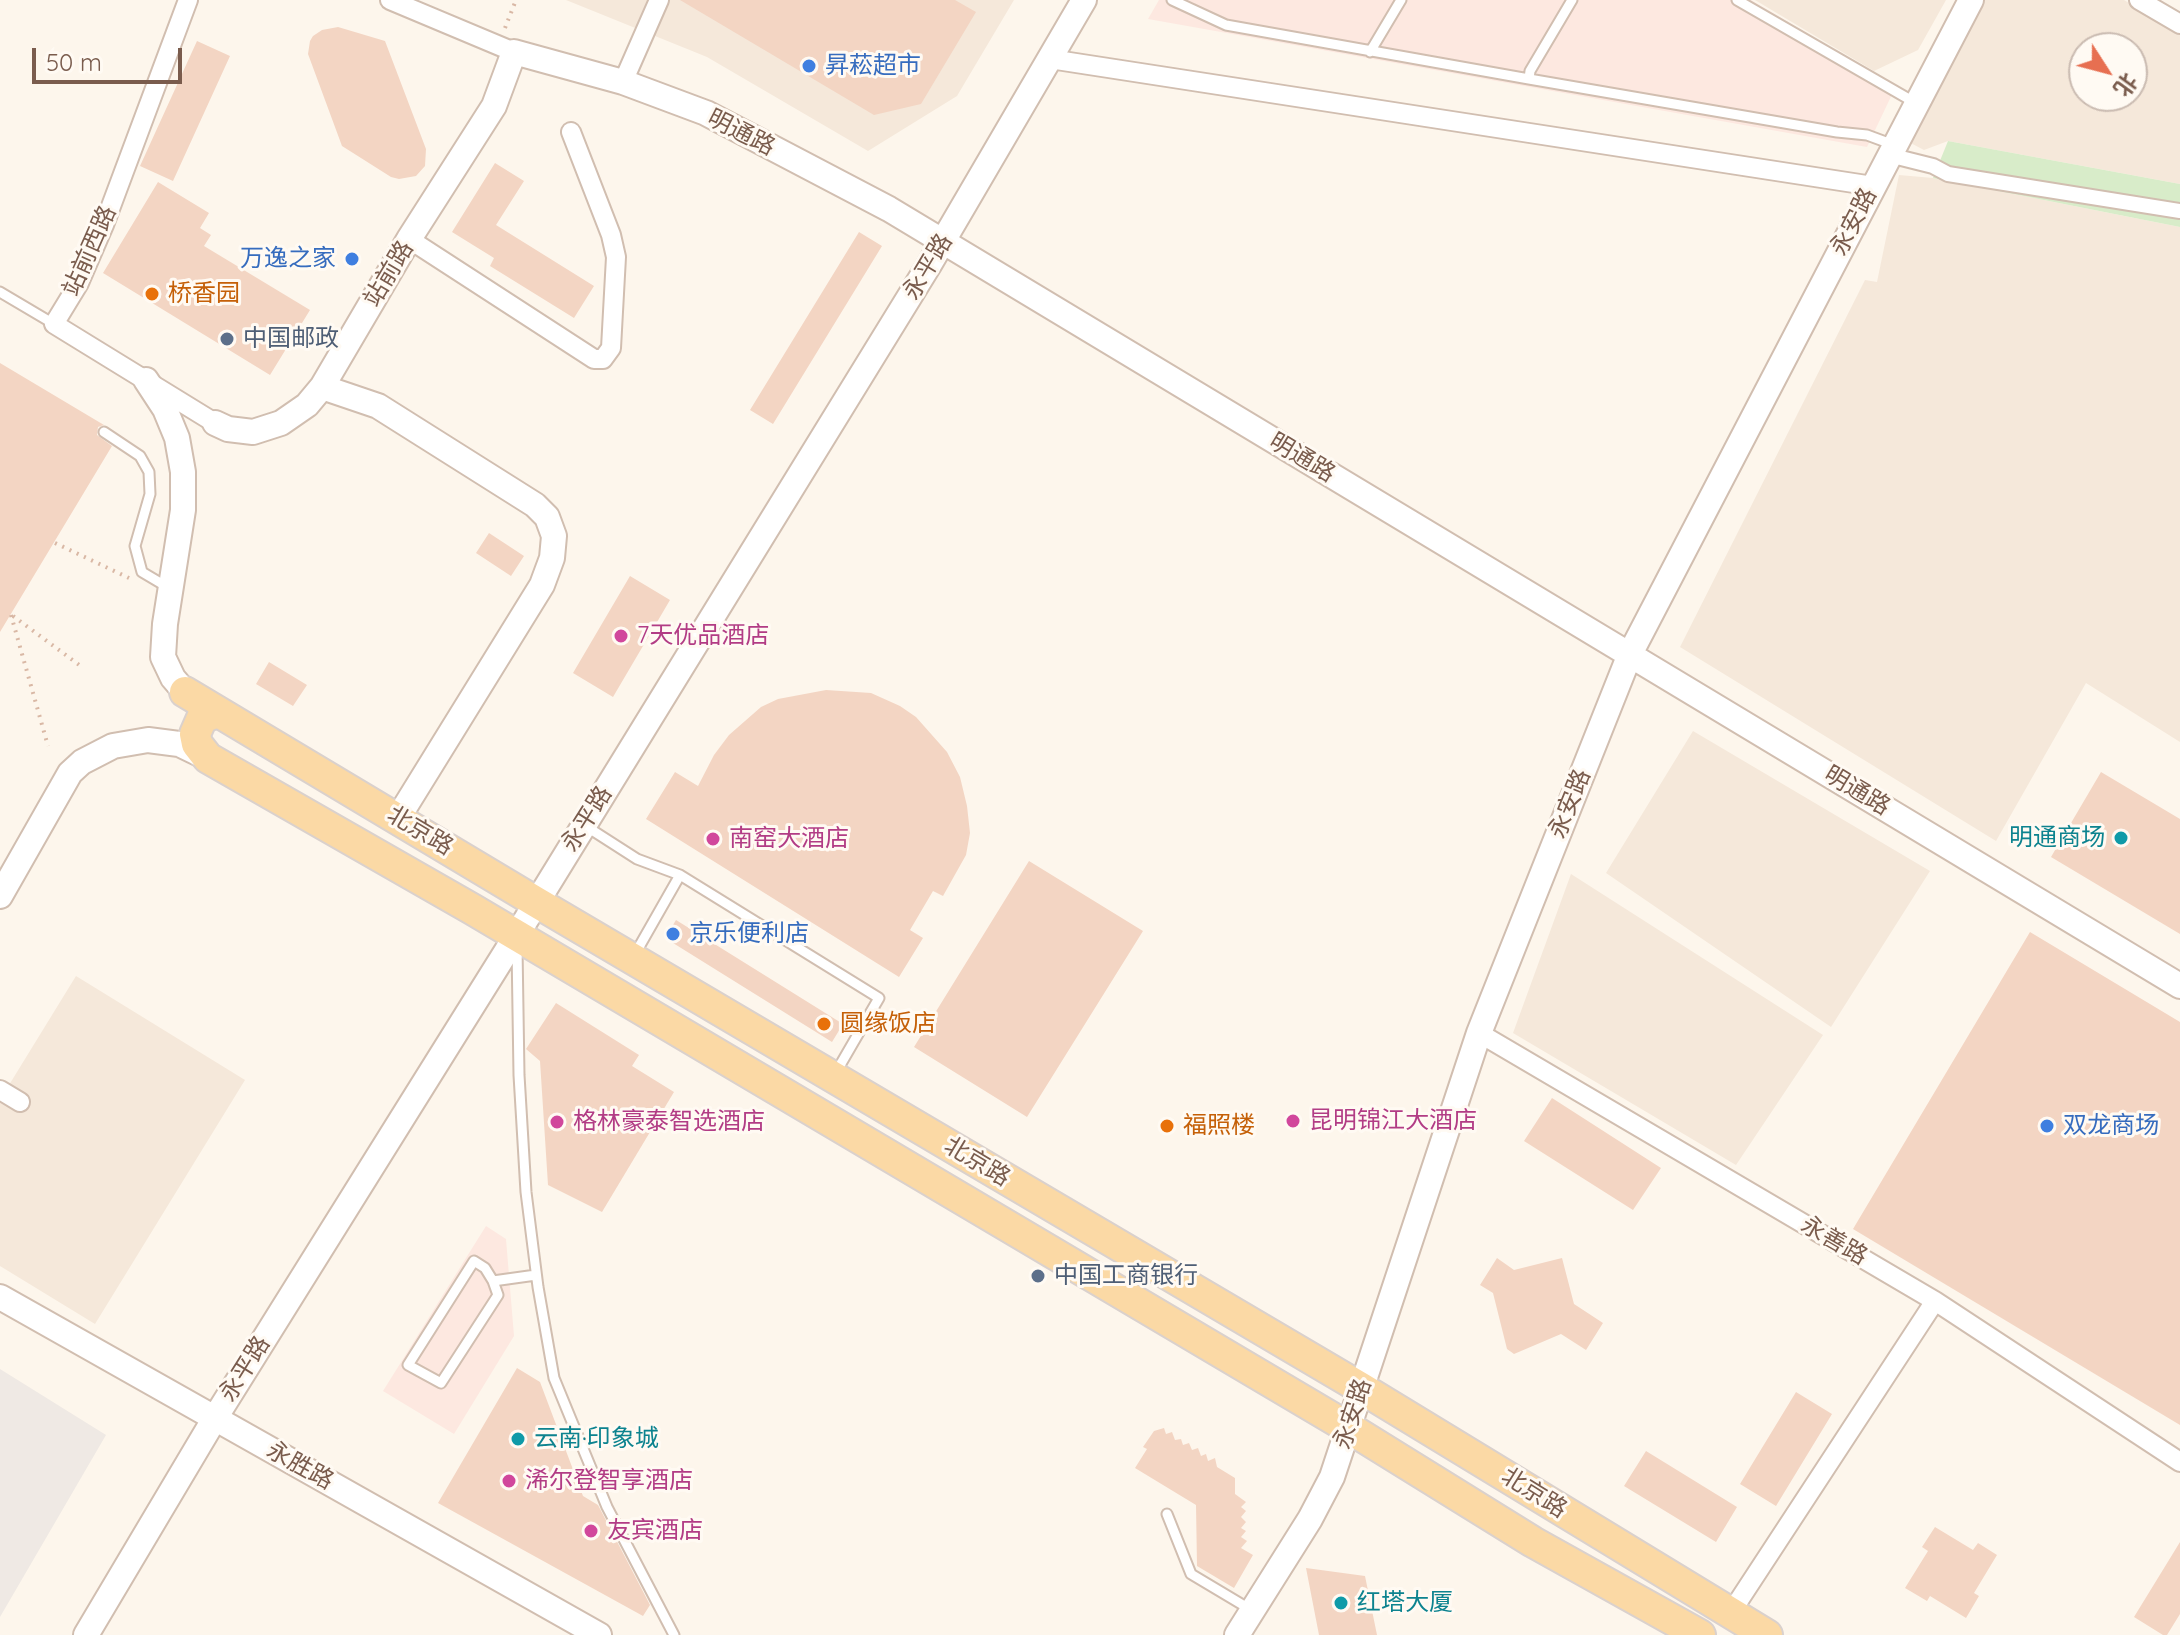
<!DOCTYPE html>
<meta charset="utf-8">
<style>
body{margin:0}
#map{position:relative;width:2180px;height:1635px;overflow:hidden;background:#fdf6ec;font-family:Quicksand,"Noto Sans SC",sans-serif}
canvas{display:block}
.north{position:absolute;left:2068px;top:32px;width:80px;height:80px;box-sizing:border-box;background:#fffaf3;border:2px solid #cabbb1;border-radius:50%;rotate:126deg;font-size:22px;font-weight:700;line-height:32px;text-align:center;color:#7a5c4d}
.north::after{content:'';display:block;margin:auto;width:28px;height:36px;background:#e76f51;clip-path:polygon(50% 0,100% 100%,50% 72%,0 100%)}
.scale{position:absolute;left:32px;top:48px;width:150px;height:36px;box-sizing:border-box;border:4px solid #7a5c4d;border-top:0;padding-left:10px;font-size:24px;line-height:28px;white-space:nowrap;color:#7a5c4d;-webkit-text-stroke:6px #fffaf3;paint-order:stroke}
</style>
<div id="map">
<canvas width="2180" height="1635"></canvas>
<div class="north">北</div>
<div class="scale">50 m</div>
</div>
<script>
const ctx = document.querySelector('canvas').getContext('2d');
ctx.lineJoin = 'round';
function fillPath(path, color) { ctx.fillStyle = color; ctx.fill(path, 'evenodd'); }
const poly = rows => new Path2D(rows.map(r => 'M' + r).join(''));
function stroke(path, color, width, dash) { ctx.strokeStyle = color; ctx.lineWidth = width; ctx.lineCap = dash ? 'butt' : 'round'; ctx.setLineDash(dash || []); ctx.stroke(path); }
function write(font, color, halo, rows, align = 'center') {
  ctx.font = font + ' Quicksand,"Noto Sans SC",sans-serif'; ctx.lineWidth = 6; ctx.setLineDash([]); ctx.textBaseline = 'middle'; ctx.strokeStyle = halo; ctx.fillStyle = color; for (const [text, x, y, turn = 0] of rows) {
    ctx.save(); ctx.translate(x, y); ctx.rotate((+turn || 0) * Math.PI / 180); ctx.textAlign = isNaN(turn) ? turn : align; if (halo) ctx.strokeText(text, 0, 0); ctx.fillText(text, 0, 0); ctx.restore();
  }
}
fillPath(poly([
 [566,0,1014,0,957,96,868,151,707,57],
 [1755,0,1946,0,1918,50,1874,71],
 [1979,0,2124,0,2180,33,2180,184,1948,141,1924,150,1903,139],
 [2084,48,2132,48,2132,96,2084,96],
 [1899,175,1933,178,2180,227,2180,742,2086,683,1996,841,1680,647,1865,280,1877,282],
 [1693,731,1930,871,1831,1027,1606,873],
 [1571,874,1823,1035,1736,1165,1513,1033],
 [76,976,245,1080,95,1324,0,1266,0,1080,9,1085]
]), '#f5e8da');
fillPath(poly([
 [1159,0,1751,0,1896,86,1867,147,1148,19],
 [486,1226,506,1239,514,1336,454,1434,383,1391]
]), '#fde8e0');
fillPath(poly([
 [0,1369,106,1435,0,1617]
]), '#efe9e4');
fillPath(poly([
 [1948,141,2180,184,2180,227,1933,178]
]), '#d8ecc9');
fillPath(poly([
 [680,0,955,0,976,12,921,104,874,115],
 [338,27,385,41,426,149,425,166,416,176,399,179,391,177,342,146,308,54,310,41,313,36,322,30],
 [197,41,230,56,173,181,140,166],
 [495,163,524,181,496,225,594,286,574,318,490,266,494,258,452,232],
 [158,182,209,213,200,228,211,235,204,246,310,310,270,375,103,273],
 [859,232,882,246,773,424,750,410],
 [0,363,104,425,98,427,97,435,112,446,0,632],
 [489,533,524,556,511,576,476,553],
 [630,576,670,600,613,697,573,673],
 [269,662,307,685,293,706,256,684],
 [826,690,871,693,900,706,916,717,947,752,960,777,967,806,970,833,966,855,943,896,933,891,910,930,923,938,899,977,646,819,675,772,698,786,714,755,729,735,761,707,778,699],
 [2101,772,2180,819,2180,934,2051,857],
 [1029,861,1143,931,1027,1117,914,1047],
 [676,920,843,1024,832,1042,665,938],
 [2030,932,2180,1022,2180,1425,1853,1229],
 [556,1003,639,1055,632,1066,674,1092,602,1212,548,1185,540,1061,526,1049],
 [1552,1098,1661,1168,1633,1210,1524,1141],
 [1497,1258,1514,1270,1562,1258,1574,1304,1603,1323,1586,1350,1561,1334,1514,1354,1507,1349,1493,1293,1480,1285],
 [517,1368,540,1382,583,1496,598,1505,650,1605,643,1616,438,1503],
 [1796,1392,1832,1414,1776,1506,1740,1484],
 [1164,1428,1166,1434,1172,1432,1175,1440,1181,1439,1183,1445,1189,1443,1192,1450,1198,1448,1201,1456,1206,1454,1208,1461,1215,1458,1217,1467,1235,1478,1235,1494,1246,1502,1241,1507,1246,1511,1241,1517,1246,1522,1241,1528,1246,1531,1241,1537,1247,1541,1241,1548,1253,1555,1234,1588,1197,1566,1196,1505,1135,1468,1147,1449,1143,1447,1154,1431],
 [1646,1451,1737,1507,1716,1542,1624,1486],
 [1935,1527,1973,1550,1978,1543,1997,1555,1974,1593,1979,1596,1966,1618,1930,1596,1927,1601,1905,1588,1928,1551,1922,1547],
 [2180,1542,2180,1614,2167,1635,2163,1635,2134,1617],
 [1306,1568,1365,1576,1377,1635,1319,1635]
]), '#f3d5c3');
const service = poly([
 [1172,0,1226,25,1529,79,1837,132,1867,135,1894,145],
 [1737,0,1914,102],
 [1370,52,1401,0],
 [1529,79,1530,71,1572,0],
 [0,292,54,324],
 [104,432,140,456,149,472,150,494,135,546,142,572,169,588],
 [584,825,637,859,680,875],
 [517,947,519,1075,526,1192,538,1287,554,1378,607,1507,674,1635],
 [635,954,680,875,879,998,835,1074],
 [474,1261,485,1268,493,1281,498,1295,441,1383,408,1365,474,1261],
 [493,1281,536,1275],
 [1167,1514,1191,1574,1253,1611]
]);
const pedestrian = poly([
 [1889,155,1933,166,1948,174,2180,211]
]);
const minor = poly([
 [188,0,104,225,79,283,54,324,215,423],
 [390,0,514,52],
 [2139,0,2180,24],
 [1050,59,1873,186],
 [623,82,659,0],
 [409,239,594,359,603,359,611,348,616,257,611,235,571,132],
 [1479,1033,1935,1301,2180,1462],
 [0,1090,20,1102],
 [1730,1614,1935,1301]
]);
const tertiary = poly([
 [146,380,165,409,177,438,183,472,183,510,165,624,163,657,173,678,185,692],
 [322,387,378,406,535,505,547,517,554,536,552,558,542,585,398,818],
 [215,423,228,429,253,432,281,423,307,405,322,387,409,239,494,106,514,52,623,82,706,113,889,209,2180,986],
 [0,896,70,773,82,762,113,746,148,740,179,744,208,758],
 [0,1297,599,1635],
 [86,1635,215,1418,516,936,929,265,1084,0],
 [1237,1635,1310,1519,1332,1477,1479,1033,1630,654,1971,0]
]);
const primary = poly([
 [185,692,536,902,1361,1388,1767,1635],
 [217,712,202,718,195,734,197,744,208,758,472,909,1349,1428,1533,1542,1700,1635]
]);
stroke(service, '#d1beb0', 13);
stroke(pedestrian, '#d1beb0', 18);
stroke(minor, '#d1beb0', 22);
stroke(tertiary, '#d1beb0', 28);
stroke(primary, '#dad1cd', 34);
stroke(poly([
 [505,28,516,0],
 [55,543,129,578],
 [11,615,48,746],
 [13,616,82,667]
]), '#d9b8a5', 4, [2, 6]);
stroke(service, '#fff', 9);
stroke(pedestrian, '#fff', 14);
stroke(minor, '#fff', 18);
stroke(tertiary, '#fff', 24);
stroke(primary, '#fbd9a5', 30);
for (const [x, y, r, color] of [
 [809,66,8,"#3f7fe0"],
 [352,259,8,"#3f7fe0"],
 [152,294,8,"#e8710a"],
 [227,339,8,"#5c6f8a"],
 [621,636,8,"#d1479c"],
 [2121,838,8,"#0f9aa8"],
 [713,839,8,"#d1479c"],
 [673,934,8,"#3f7fe0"],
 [824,1024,8,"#e8710a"],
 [1293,1121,8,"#d1479c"],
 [557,1122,8,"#d1479c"],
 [1167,1126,8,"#e8710a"],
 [2047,1126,8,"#3f7fe0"],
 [1038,1276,8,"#5c6f8a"],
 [518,1439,8,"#0f9aa8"],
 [509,1481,8,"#d1479c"],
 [591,1531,8,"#d1479c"],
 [1341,1603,8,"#0f9aa8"]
]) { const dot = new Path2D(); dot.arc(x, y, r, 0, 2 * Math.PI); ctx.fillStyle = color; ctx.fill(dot); stroke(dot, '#fffaf3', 3); }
write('24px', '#366cbe', '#fffaf3', [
 ["昇菘超市",825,66],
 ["万逸之家",336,259,"right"],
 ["京乐便利店",689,934],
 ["双龙商场",2063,1126]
], 'left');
write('24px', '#7a5c4d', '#fffaf3', [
 ["明通路",741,133,27],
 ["永安路",1854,222,-63],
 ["站前西路",90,251,-66],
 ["永平路",928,267,-59],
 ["站前路",389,274,-59],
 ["明通路",1302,458,31],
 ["明通路",1857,791,31],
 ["永安路",1570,804,-68],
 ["永平路",587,819,-58],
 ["北京路",420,831,31],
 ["北京路",977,1162,31],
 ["永善路",1834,1241,30],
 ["永平路",245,1369,-58],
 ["永安路",1353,1414,-72],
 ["永胜路",300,1466,29],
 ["北京路",1534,1493,32]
]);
write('24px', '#c56008', '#fffaf3', [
 ["桥香园",168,294],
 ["圆缘饭店",840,1024],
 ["福照楼",1183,1126]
], 'left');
write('24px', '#4e5e75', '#fffaf3', [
 ["中国邮政",243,339],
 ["中国工商银行",1054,1276]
], 'left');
write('24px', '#b23c85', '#fffaf3', [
 ["7天优品酒店",637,636],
 ["南窑大酒店",729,839],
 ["昆明锦江大酒店",1309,1121],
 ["格林豪泰智选酒店",573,1122],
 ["浠尔登智享酒店",525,1481],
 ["友宾酒店",607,1531]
], 'left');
write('24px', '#0d838f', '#fffaf3', [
 ["明通商场",2105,838,"right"],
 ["云南·印象城",534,1439],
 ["红塔大厦",1357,1603]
], 'left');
</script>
